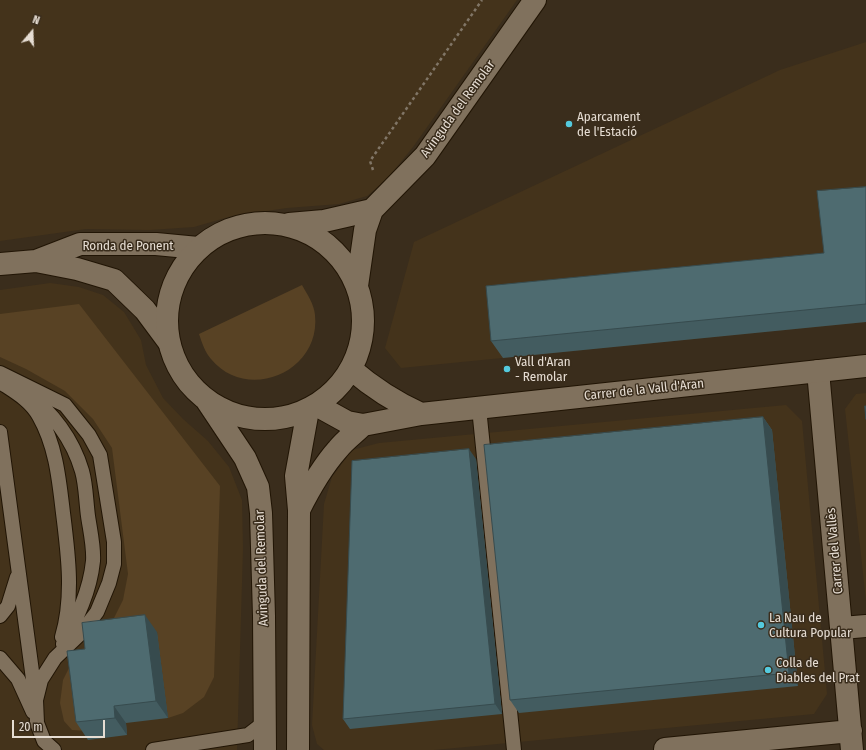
<!DOCTYPE html>
<meta charset="utf-8">
<style>
body{margin:0}
#map{position:relative;width:866px;height:750px;overflow:hidden;background:#3a2d1c;font-family:"Fira Sans Condensed",sans-serif}
canvas{display:block}
.north{position:absolute;left:12px;top:12px;width:40px;height:40px;-webkit-text-stroke:3px #3a2d1c;paint-order:stroke;rotate:19deg;font-size:11px;font-weight:700;line-height:16px;text-align:center;color:#e6ddd3}
.north::after{content:'';display:block;margin:auto;width:14px;height:18px;background:#e6ddd3;clip-path:polygon(50% 0,100% 100%,50% 72%,0 100%)}
.scale{position:absolute;left:12px;top:720px;width:93px;height:18px;box-sizing:border-box;border:2px solid #e6ddd3;border-top:0;padding-left:5px;font-size:12px;line-height:14px;white-space:nowrap;color:#e6ddd3;-webkit-text-stroke:3px #3a2d1c;paint-order:stroke}
</style>
<div id="map">
<canvas width="866" height="750"></canvas>
<div class="north">N</div>
<div class="scale">20 m</div>
</div>
<script>
const c = document.querySelector('canvas').getContext('2d');
c.lineJoin = 'round';
function paint(path, color) { c.fillStyle = color; c.fill(path, 'evenodd'); }
function strokePath(path, color, width, dash) { c.strokeStyle = color; c.lineWidth = width; c.lineCap = dash ? 'butt' : 'round'; c.setLineDash(dash || []); c.stroke(path); }
function write(font, color, halo, rows, align = 'center') {
  c.font = font + ' "Fira Sans Condensed",sans-serif'; c.lineWidth = 3; c.setLineDash([]); c.textBaseline = 'middle'; c.strokeStyle = halo; c.fillStyle = color; for (const [text, x, y, turn = 0] of rows) {
    c.save(); c.translate(x, y); c.rotate((+turn || 0) * Math.PI / 180); c.textAlign = isNaN(turn) ? turn : align; if (halo) c.strokeText(text, 0, 0); c.fillText(text, 0, 0); c.restore();
  }
}
paint(new Path2D(`
 M 0,0 L 517,0 L 413,147 L 386,180 L 367,196 L 339,204 L 287,208 L 232,216 L 194,227 L 150,230 L 86,229 L 0,241 Z
 M 866,42 L 866,322 L 401,368 L 385,348 L 414,242 L 780,70 Z
 M 50,283 L 79,287 L 103,295 L 124,312 L 141,340 L 146,365 L 163,398 L 183,419 L 208,441 L 229,467 L 242,500 L 243,549 L 237,750 L 0,750 L 0,290 Z
 M 866,393 L 866,601 L 845,409 L 856,394 Z
 M 786,405 L 802,421 L 827,694 L 814,714 L 434,750 L 324,750 L 317,744 L 312,725 L 324,504 L 332,477 L 352,450 L 379,443 Z`), '#44331b');
paint(new Path2D(`
 M 302,285 C 307,294 314,304 315,315 C 321,372 247,403 211,359 C 205,352 202,343 199,334 Z
 M 79,304 L 220,486 L 214,677 L 204,697 L 183,713 L 168,718 L 157,632 L 87,731 L 72,730 L 64,721 L 60,703 L 63,680 L 75,656 L 94,640 L 112,622 L 123,600 L 128,574 L 112,448 L 93,419 L 65,391 L 26,369 L 0,357 L 0,314 Z`), '#584224');
const lane = new Path2D(`
 M 0,373 L 65,405 L 89,435 L 100,455 L 114,542 L 114,564 L 109,583 L 97,612 L 81,633 L 55,658 L 41,680 L 36,700 L 37,723 L 44,741 L 54,750
 M 0,382 C 15,392 30,400 39,416 C 56,446 59,479 63,513 C 68,553 74,597 62,637
 M 26,393 C 52,411 73,440 82,471 C 86,485 86,501 88,516 C 90,530 94,547 93,561 C 90,591 77,618 63,644
 M 479,408 L 514,750
 M 0,432 L 35,694
 M 0,616 L 8,606 L 17,577
 M 0,658 L 18,679 L 33,712
 M 153,750 L 248,735 L 266,721`);
const street = new Path2D(`
 M 36,261 L 77,269 L 114,280 L 145,310 L 168,341
 M 0,264 L 36,261 L 80,244 L 156,244 L 198,248
 M 818,371 L 852,750
 M 842,628 L 866,626
 M 665,750 L 665,749 L 851,731`);
const secondary = new Path2D(`
 M167 321a98 98 0 1 1 196 0a98 98 0 1 1-196 0Z
 M 289,224 L 324,221 L 372,210
 M 357,286 L 365,230 L 372,210 L 425,156 L 535,0
 M 351,369 C 373,388 395,402 421,414
 M 207,401 L 245,458 L 258,487 L 261,513 L 264,616 L 265,750
 M 318,406 L 347,422 L 363,425 L 421,414 L 866,366
 M 299,510 C 310,488 322,467 338,449 C 345,440 355,433 363,425
 M 298,750 L 299,510 L 296,476 L 308,410`);
strokePath(lane, '#211505', 16);
strokePath(street, '#211505', 24);
strokePath(secondary, '#211505', 24);
strokePath(new Path2D(`
 M 373,170 L 370,161 L 482,0`), '#817667', 2.5, [3, 3]);
strokePath(lane, '#80715d', 14);
strokePath(street, '#80715d', 22);
strokePath(secondary, '#80715d', 22);
paint(new Path2D(`
 M 866,187 L 866,322 L 503,358 L 491,341 L 824,253 Z
 M 763,417 L 772,430 L 798,686 L 519,713 L 510,700 Z
 M 476,459 L 502,714 L 350,729 L 343,719 Z
 M 157,632 L 168,718 L 126,723 L 127,735 L 88,740 L 76,722 L 85,649 Z`), '#435c60');
paint(new Path2D(`
 M 763,417 L 772,430 L 798,686 L 789,673 Z
 M 469,449 L 476,459 L 502,714 L 495,704 Z
 M 145,615 L 157,632 L 168,718 L 156,701 Z
 M 114,706 L 126,723 L 127,735 L 115,718 Z`), '#374b4e');
const building = new Path2D(`
 M 866,187 L 866,304 L 491,341 L 486,286 L 824,253 L 817,191 Z
 M 865,406 L 866,406 L 866,419 Z
 M 763,417 L 789,673 L 510,700 L 484,445 Z
 M 469,449 L 495,704 L 343,719 L 352,461 Z
 M 145,615 L 156,701 L 114,706 L 115,718 L 76,722 L 67,651 L 85,649 L 82,623 Z`);
paint(building, '#4e6b70');
strokePath(building, '#374b4e', 1);
for (const [x, y, r, color] of [
 [569,124,4,"#54cade"],
 [507,369,4,"#54cade"],
 [761,625,4,"#54cade"],
 [768,670,4,"#54cade"]
]) { const dot = new Path2D(); dot.arc(x, y, r, 0, 2 * Math.PI); c.fillStyle = color; c.fill(dot); strokePath(dot, '#3a2d1c', 1.5); }
write('13px', '#e6ddd3', '#3a2d1c', [
 ["Avinguda del Remolar",458,109,-54],
 ["Ronda de Ponent",128,246],
 ["Carrer de la Vall d'Aran",644,390,-6],
 ["Carrer del Vallès",835,551,-95],
 ["Avinguda del Remolar",262,568,-92]
]);
write('13px', '#e6ddd3', '#3a2d1c', [
 ["Aparcament",577,117],
 ["de l'Estació",577,132],
 ["Vall d'Aran",515,362],
 ["- Remolar",515,377],
 ["La Nau de",769,618],
 ["Cultura Popular",769,633],
 ["Colla de",776,663],
 ["Diables del Prat",776,678]
], 'left');
</script>
